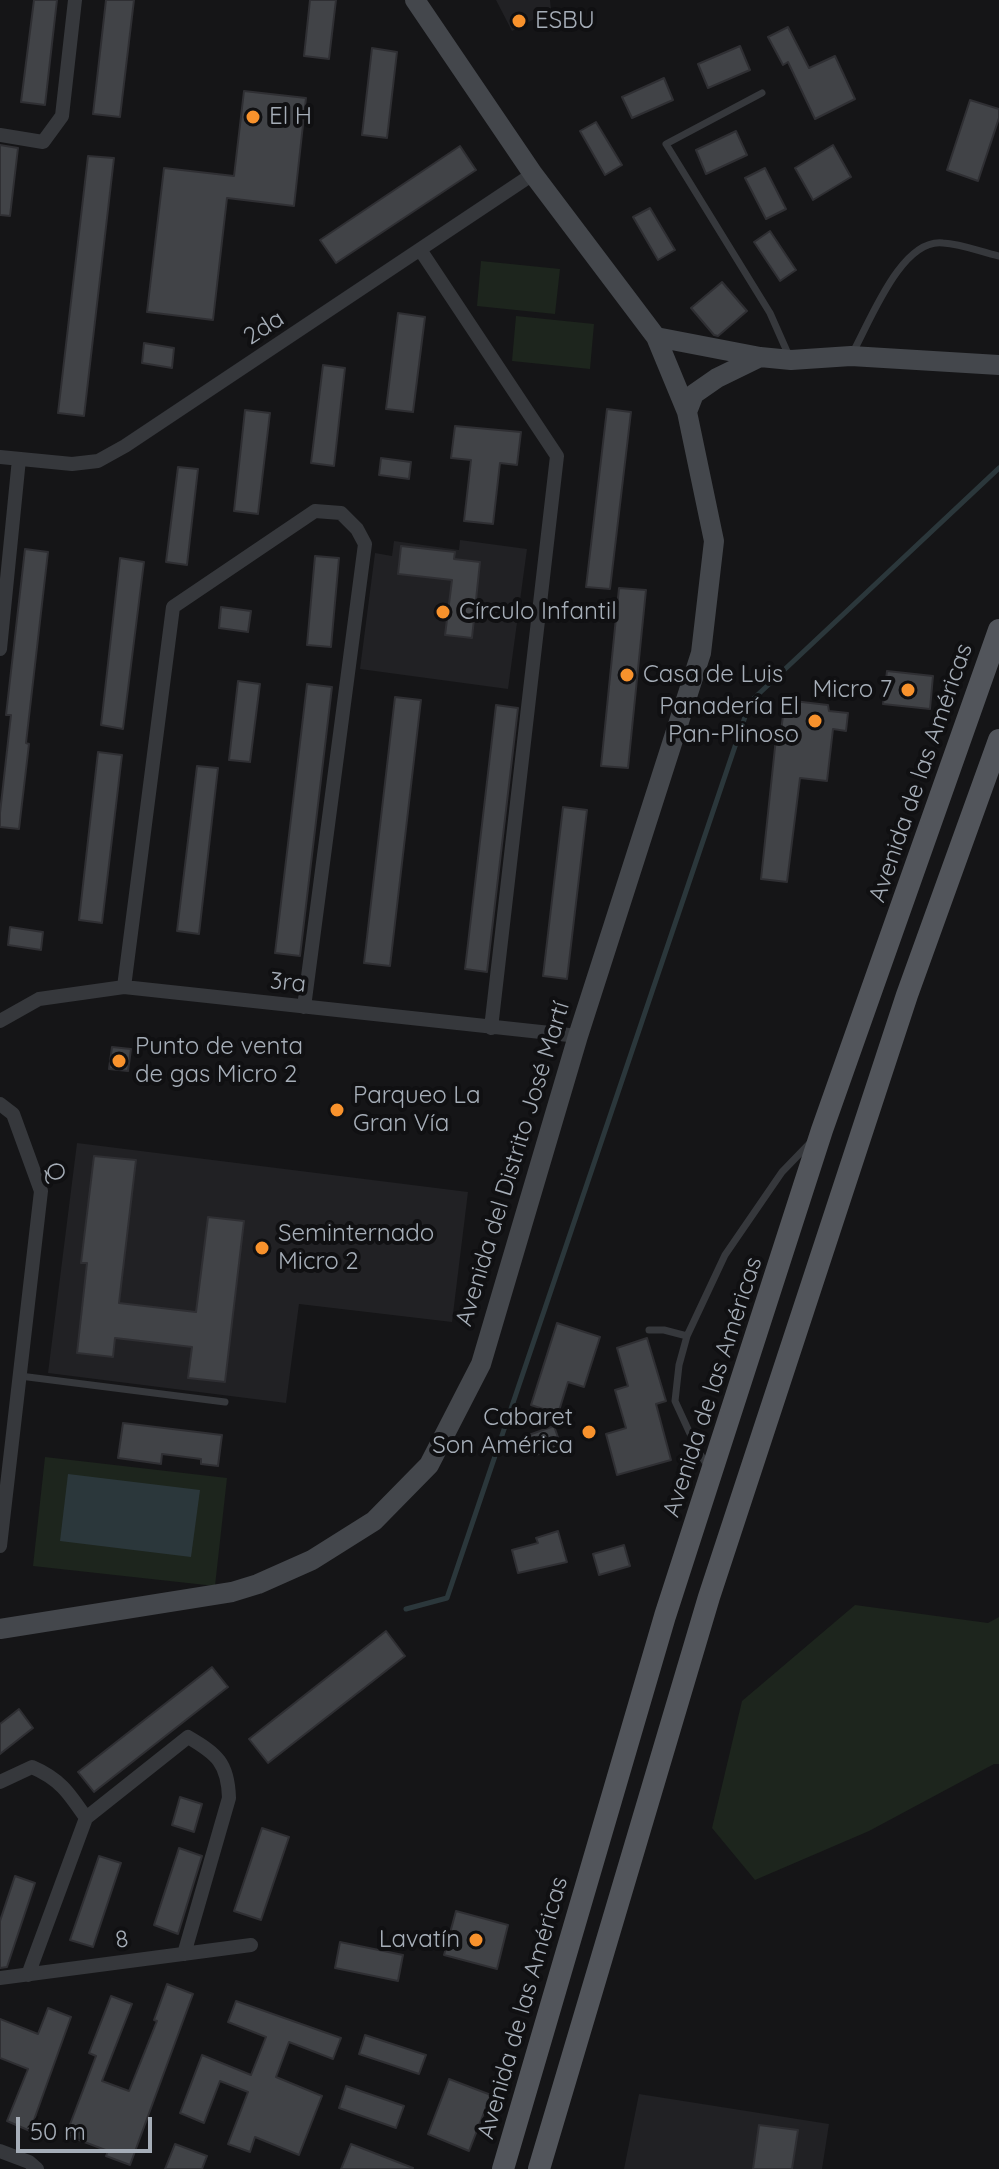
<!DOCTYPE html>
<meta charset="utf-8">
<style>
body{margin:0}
#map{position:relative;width:999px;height:2169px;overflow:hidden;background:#151517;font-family:Quicksand,sans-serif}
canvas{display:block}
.scale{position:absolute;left:16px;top:2117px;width:136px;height:36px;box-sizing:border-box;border:4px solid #a6aeb8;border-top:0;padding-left:10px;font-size:24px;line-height:28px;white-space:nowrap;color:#a6aeb8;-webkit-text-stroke:6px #101012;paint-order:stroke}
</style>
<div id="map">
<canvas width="999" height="2169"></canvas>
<div class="scale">50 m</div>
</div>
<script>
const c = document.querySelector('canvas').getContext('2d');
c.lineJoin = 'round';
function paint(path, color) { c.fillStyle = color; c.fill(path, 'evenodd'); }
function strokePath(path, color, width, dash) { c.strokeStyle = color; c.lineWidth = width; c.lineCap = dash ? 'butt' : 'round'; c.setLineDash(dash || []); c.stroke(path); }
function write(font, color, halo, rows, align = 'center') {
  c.font = font + ' Quicksand,sans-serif'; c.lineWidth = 8; c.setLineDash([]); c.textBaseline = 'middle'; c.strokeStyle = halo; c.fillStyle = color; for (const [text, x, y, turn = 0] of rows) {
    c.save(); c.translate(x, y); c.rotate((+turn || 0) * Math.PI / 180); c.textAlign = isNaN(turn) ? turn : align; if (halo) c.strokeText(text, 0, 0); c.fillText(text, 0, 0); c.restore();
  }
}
paint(new Path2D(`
 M 496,0 L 550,0 L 551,10 L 512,31 Z
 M 460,540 L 527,549 L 508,689 L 360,669 L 375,553 L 392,556 L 394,541 L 459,550 Z
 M 77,1143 L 468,1192 L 452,1322 L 299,1304 L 286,1403 L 48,1373 Z
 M 639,2094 L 829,2124 L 822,2169 L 624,2169 Z`), '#212124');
paint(new Path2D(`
 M 481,261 L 560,269 L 555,314 L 477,306 Z
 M 516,316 L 594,324 L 590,369 L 512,361 Z
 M 45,1457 L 227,1478 L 215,1586 L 33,1566 Z
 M 855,1605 L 988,1623 L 999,1617 L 999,1764 L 994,1764 L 869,1831 L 755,1880 L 712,1828 L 742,1701 Z`), '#1d251d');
paint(new Path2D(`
 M 68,1474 L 200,1490 L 191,1557 L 60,1541 Z`), '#2b373b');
strokePath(new Path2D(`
 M 406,1609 L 447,1598 L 750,702 L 999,468`), '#2b373b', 5);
const building = new Path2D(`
 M 34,0 L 57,0 L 45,105 L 21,102 Z
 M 106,0 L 134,0 L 120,117 L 93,114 Z
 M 310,0 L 336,0 L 329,59 L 304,56 Z
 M 788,27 L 809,68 L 835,56 L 855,99 L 815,119 L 788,62 L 783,65 L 768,37 Z
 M 740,46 L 750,70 L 708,88 L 698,64 Z
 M 372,48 L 397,52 L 387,138 L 362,135 Z
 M 664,78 L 673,100 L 632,118 L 622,97 Z
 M 244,91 L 306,98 L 294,206 L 227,198 L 213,320 L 147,312 L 164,168 L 234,176 Z
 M 970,100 L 999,109 L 999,118 L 978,181 L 947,170 Z
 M 596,122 L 622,165 L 605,175 L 580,131 Z
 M 736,131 L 747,155 L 706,174 L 696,150 Z
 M 0,145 L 18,148 L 10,216 L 0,215 Z
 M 833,145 L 851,177 L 813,200 L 795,168 Z
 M 460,146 L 476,170 L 336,263 L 320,240 Z
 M 88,156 L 114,158 L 84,416 L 58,413 Z
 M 765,168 L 786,209 L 766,219 L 745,178 Z
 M 650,208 L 675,250 L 658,260 L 633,217 Z
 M 770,231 L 796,270 L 780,281 L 754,242 Z
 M 722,282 L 747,311 L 718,336 L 714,335 L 691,308 Z
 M 398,313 L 425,317 L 413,412 L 386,409 Z
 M 144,343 L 174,348 L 172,368 L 142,363 Z
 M 323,365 L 345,368 L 334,466 L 311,463 Z
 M 607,409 L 631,412 L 610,589 L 586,587 Z
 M 245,410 L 270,413 L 258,514 L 234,511 Z
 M 455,426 L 521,432 L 517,465 L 500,463 L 493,524 L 464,521 L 471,460 L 451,458 Z
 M 381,458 L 411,462 L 409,479 L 379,475 Z
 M 178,467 L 198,469 L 187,565 L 166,562 Z
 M 401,546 L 455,552 L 454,559 L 480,562 L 472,638 L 445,635 L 452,580 L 398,574 Z
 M 25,549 L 48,552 L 26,743 L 29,744 L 19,829 L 0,827 L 0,813 L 11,715 L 6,715 Z
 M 315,556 L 339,558 L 331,647 L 307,645 Z
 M 120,558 L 144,562 L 123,729 L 101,725 Z
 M 619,588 L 646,590 L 628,768 L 601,766 Z
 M 221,607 L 251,611 L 248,632 L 219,628 Z
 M 887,671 L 933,676 L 930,709 L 883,704 Z
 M 238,681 L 260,684 L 250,762 L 229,760 Z
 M 307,684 L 332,687 L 300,956 L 275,953 Z
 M 395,697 L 421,700 L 390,966 L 364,963 Z
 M 785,700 L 828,705 L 829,711 L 848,713 L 846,731 L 833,729 L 827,781 L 800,778 L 787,882 L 761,879 L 776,738 L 780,739 Z
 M 496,705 L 518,708 L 487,972 L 465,969 Z
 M 98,752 L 122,755 L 102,923 L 79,920 Z
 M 197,766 L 218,768 L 199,934 L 177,931 Z
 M 563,807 L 587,810 L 567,979 L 543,976 Z
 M 10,927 L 43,932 L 41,950 L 8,945 Z
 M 112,1047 L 131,1049 L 128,1071 L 109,1069 Z
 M 94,1156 L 136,1160 L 119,1303 L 196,1312 L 208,1217 L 244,1221 L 225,1382 L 188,1378 L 192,1347 L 115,1338 L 113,1357 L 77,1353 L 87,1263 L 81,1263 Z
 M 557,1323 L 600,1337 L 584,1387 L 568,1382 L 558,1414 L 531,1405 Z
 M 647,1338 L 666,1401 L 656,1404 L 671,1460 L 617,1475 L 606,1434 L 626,1428 L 615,1390 L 628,1386 L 617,1348 Z
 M 123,1423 L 222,1435 L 218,1466 L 201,1464 L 201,1459 L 162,1454 L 161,1464 L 118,1458 Z
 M 554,1426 L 561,1446 L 533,1456 L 526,1436 Z
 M 558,1531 L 567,1562 L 518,1573 L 512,1550 L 538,1543 L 536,1538 Z
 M 624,1545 L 630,1566 L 599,1575 L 593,1554 Z
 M 386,1631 L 405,1656 L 268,1763 L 249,1739 Z
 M 212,1667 L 228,1687 L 94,1792 L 78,1772 Z
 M 19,1709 L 33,1728 L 0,1754 L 0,1724 Z
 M 180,1797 L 202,1804 L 194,1832 L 172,1825 Z
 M 262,1828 L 289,1837 L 261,1920 L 234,1911 Z
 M 179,1848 L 202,1856 L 178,1934 L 154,1925 Z
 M 99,1856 L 121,1863 L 93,1947 L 70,1940 Z
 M 15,1876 L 35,1883 L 7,1967 L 0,1968 L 0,1921 Z
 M 456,1911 L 508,1925 L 497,1969 L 444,1955 Z
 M 340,1942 L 403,1955 L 398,1981 L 335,1968 Z
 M 167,1984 L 193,1994 L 130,2165 L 106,2156 L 108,2151 L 66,2135 L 96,2056 L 89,2053 L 111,1996 L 132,2004 L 102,2081 L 129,2091 L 157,2021 L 154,2020 Z
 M 236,2001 L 341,2038 L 333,2059 L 289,2042 L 276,2077 L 322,2096 L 299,2155 L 255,2137 L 250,2152 L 228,2144 L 248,2092 L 220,2081 L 204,2123 L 180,2113 L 202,2055 L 251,2075 L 266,2037 L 228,2022 Z
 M 48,2008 L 71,2017 L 30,2131 L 7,2121 L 28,2069 L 0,2058 L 0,2019 L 38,2034 Z
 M 365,2035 L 426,2055 L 419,2074 L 359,2054 Z
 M 449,2079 L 491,2095 L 469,2151 L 428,2134 Z
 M 346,2086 L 404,2106 L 396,2128 L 339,2108 Z
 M 759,2125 L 798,2130 L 792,2169 L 753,2169 Z
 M 175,2144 L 207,2156 L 202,2169 L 165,2169 Z
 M 351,2144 L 413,2168 L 412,2169 L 341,2169 Z`);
paint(building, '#414347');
strokePath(building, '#2f2f33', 2);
strokePath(new Path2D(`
 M 762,93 L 666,144 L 770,313 L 789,356
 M 852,354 C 870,322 901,238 943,243 C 962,244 981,252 999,256
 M 649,1330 L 664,1330 L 687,1336
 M 20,1376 L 225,1402
 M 709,1468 L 698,1451 L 675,1401 L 679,1365 L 687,1336 L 725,1255 L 782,1172 L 810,1143`), '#36383c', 7);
strokePath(new Path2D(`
 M 0,135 L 43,142 L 62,116 L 75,0
 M 421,251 L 557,456 L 491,1028
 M 0,457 L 72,464 L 98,461 L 125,446 L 533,174
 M 0,649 L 19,459
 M 124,987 L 173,607 L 315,511 L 341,513 L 357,529 L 365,544 L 304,1007
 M 0,1021 L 39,999 L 124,987 L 578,1036
 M 0,1104 L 13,1114 L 41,1191 L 0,1546
 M 0,1782 L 32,1767 C 60,1779 69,1793 86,1818
 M 28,1975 L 86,1818 L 188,1737 C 217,1754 228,1763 229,1798 L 184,1954
 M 0,1978 L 251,1945
 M 0,2151 L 29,2162 L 37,2169`), '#36383c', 14);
strokePath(new Path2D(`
 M 656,337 L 760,357 L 791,360 L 851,356 L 999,365
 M 687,412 L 694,394 L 717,378 L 760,357
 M 0,1629 L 232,1592 L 258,1584 L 312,1560 L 374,1521 L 429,1465 L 481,1364 L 578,1036 L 701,653 L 714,541 L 687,412 L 656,337 L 533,174 L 415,0`), '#44474c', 20);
strokePath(new Path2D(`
 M 503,2169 L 665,1616 L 822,1130 L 999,630
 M 539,2169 L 709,1597 L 907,995 L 999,740`), '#52555b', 22);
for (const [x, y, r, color] of [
 [519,21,8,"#f8922c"],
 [253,117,8,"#f8922c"],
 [443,612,8,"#f8922c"],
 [627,675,8,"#f8922c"],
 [908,690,8,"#f8922c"],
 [815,721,8,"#f8922c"],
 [119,1061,8,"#f8922c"],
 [337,1110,8,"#f8922c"],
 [262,1248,8,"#f8922c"],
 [589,1432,8,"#f8922c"],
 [476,1940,8,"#f8922c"]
]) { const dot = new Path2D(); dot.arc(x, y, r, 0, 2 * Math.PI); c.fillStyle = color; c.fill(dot); strokePath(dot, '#101012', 3); }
write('24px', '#a6aeb8', '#101012', [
 ["ESBU",535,21],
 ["El H",269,117],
 ["Círculo Infantil",459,612],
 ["Casa de Luis",643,675],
 ["Micro 7",892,690,"right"],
 ["Panadería El",799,707,"right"],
 ["Pan-Plinoso",799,735,"right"],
 ["Punto de venta",135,1047],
 ["de gas Micro 2",135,1075],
 ["Parqueo La",353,1096],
 ["Gran Vía",353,1124],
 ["Seminternado",278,1234],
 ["Micro 2",278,1262],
 ["Cabaret",573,1418,"right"],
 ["Son América",573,1446,"right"],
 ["Lavatín",460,1940,"right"]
], 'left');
write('24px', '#a6aeb8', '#101012', [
 ["2da",264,328,-33],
 ["Avenida de las Américas",921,773,-71],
 ["3ra",288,983,6],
 ["Avenida del Distrito José Martí",513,1164,-73],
 ["Q",55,1172,74],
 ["Avenida de las Américas",713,1387,-72],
 ["8",122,1940,-8],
 ["Avenida de las Américas",523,2008,-74]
]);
</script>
